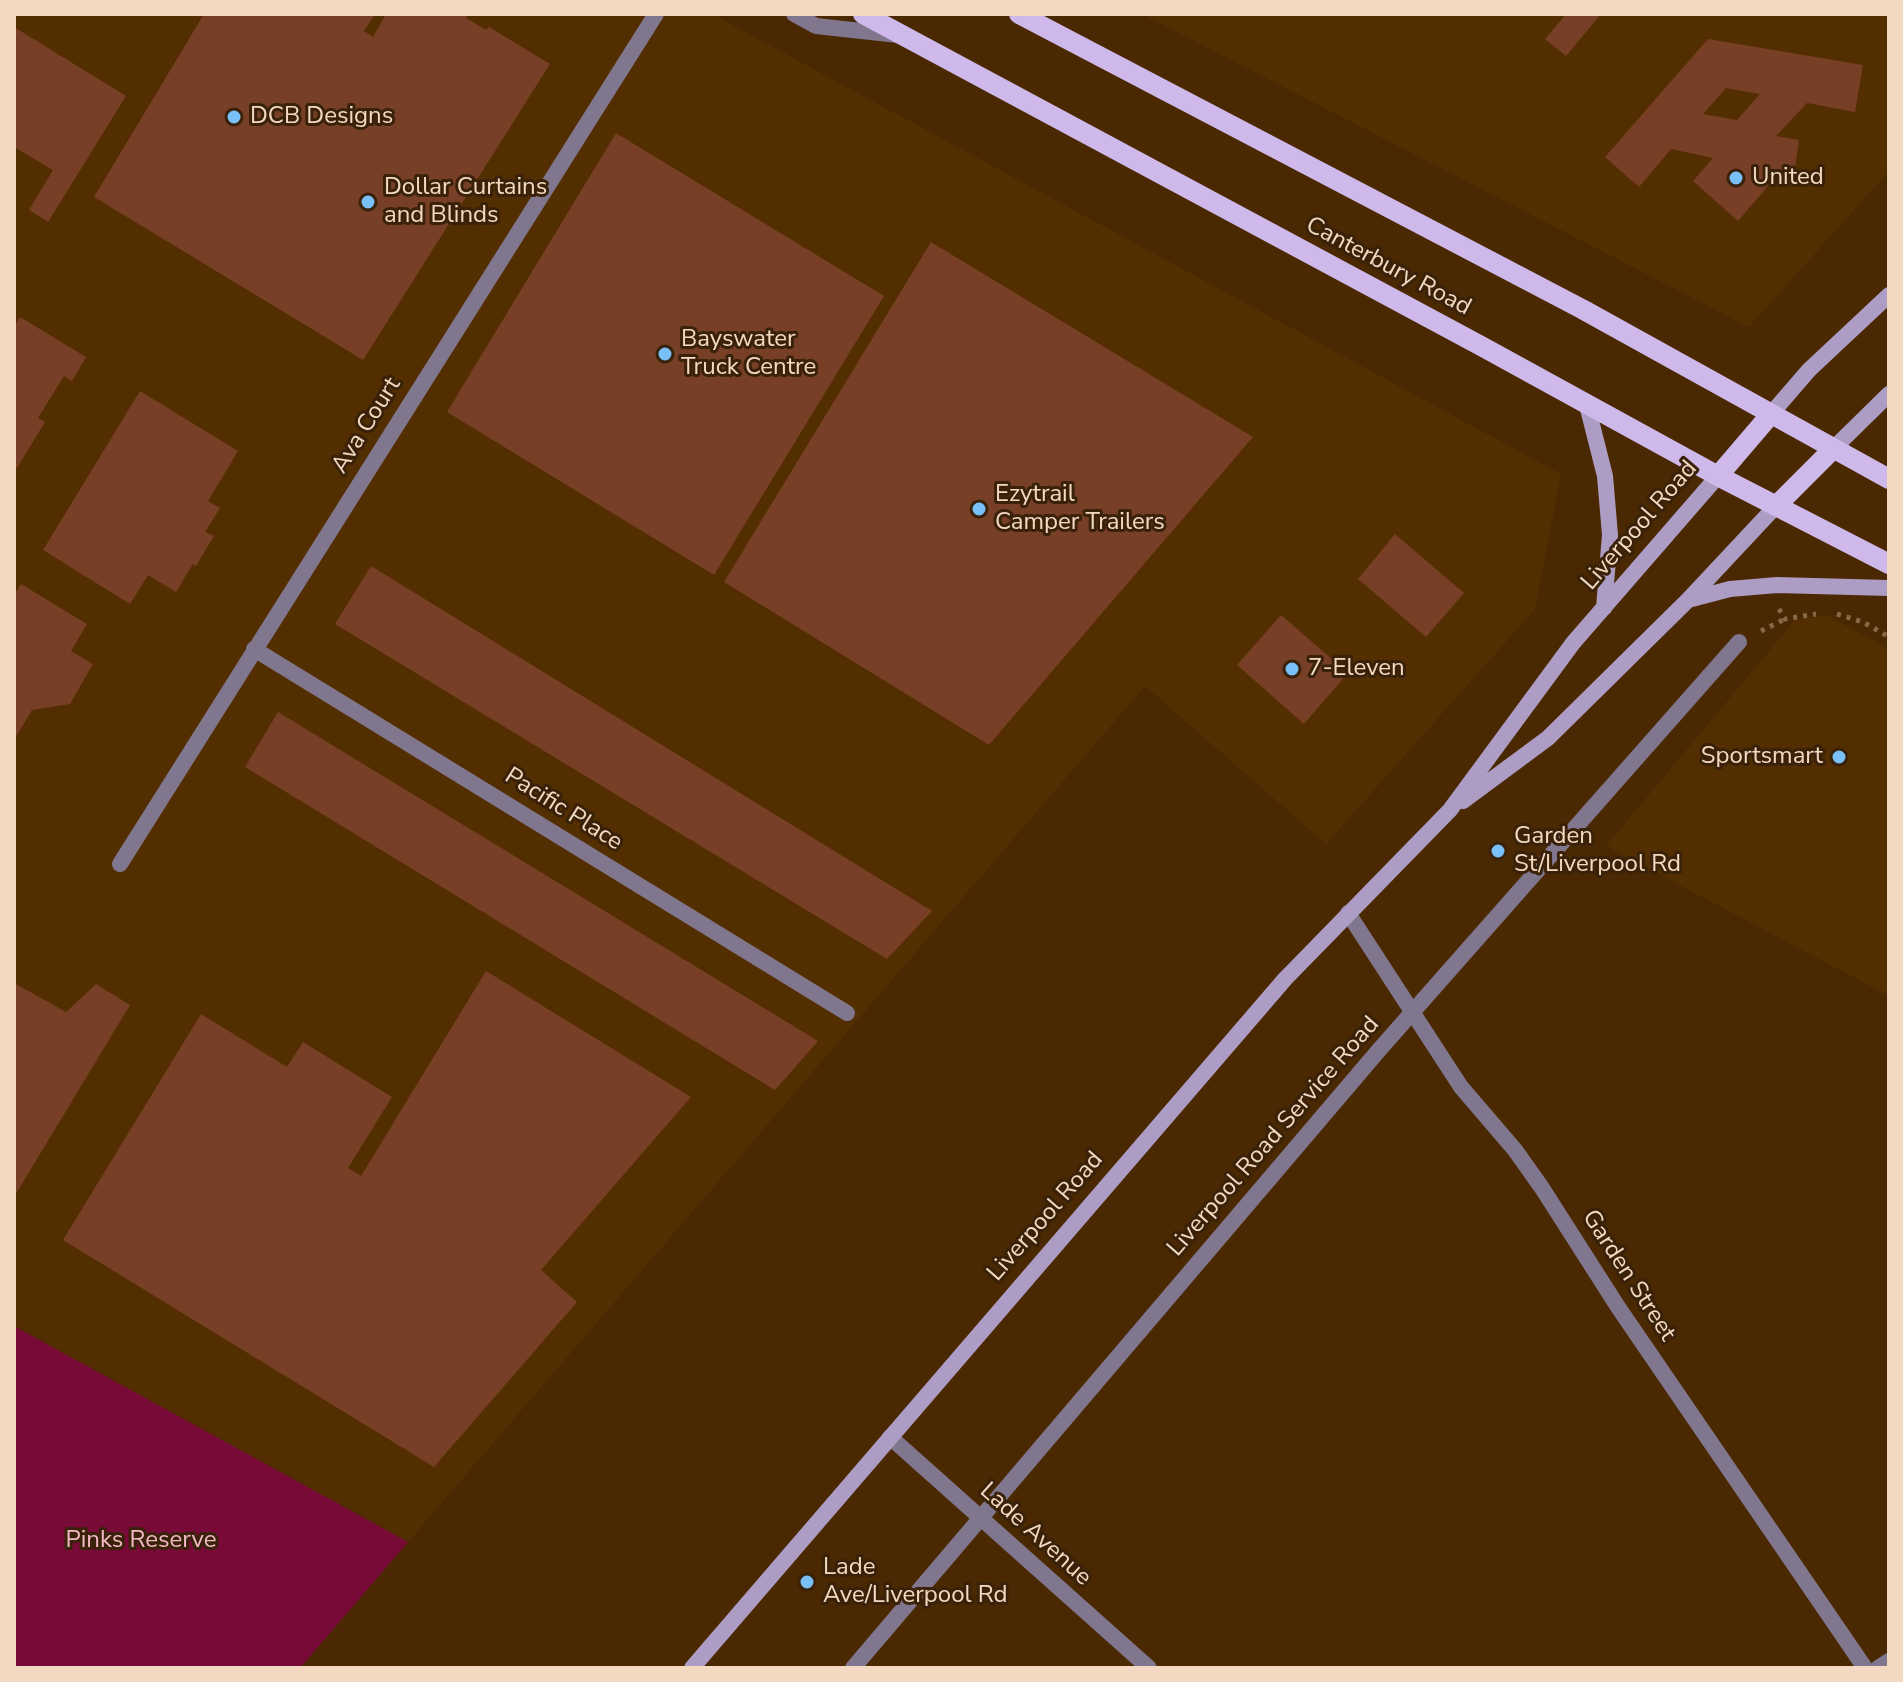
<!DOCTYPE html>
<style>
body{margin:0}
#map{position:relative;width:1903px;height:1682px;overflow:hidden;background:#4a2902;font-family:"Nunito Sans",sans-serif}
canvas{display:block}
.frame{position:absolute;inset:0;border:16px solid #f3d9c1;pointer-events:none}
</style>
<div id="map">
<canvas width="1903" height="1682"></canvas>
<div class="frame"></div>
</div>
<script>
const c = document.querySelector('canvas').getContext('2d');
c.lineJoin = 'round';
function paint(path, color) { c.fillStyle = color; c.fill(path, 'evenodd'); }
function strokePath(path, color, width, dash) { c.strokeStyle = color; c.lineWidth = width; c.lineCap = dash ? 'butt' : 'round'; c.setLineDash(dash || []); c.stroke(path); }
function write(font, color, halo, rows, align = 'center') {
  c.font = font + ' "Nunito Sans",sans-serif'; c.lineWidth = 6; c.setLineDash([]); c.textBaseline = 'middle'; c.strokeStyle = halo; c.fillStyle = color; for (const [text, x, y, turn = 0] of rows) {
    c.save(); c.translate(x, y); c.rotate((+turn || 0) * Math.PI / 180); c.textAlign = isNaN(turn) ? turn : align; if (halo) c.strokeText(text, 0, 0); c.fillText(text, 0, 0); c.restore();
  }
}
paint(new Path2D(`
 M 14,14 L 712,14 L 1561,474 L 1535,609 L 1326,844 L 1145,686 L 408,1542 L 14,1326 Z
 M 1142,14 L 1889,14 L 1889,171 L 1749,327 Z
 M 1827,615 L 1889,649 L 1889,996 L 1606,846 L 1795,620 Z`), '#532e00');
paint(new Path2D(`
 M 14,1326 L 408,1542 L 300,1668 L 14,1668 Z`), '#770a37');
paint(new Path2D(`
 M 204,14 L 375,14 L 364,31 L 373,37 L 386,14 L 469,14 L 466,18 L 486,30 L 489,27 L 550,64 L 363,360 L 94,197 Z
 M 1566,14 L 1601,14 L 1566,56 L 1545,39 Z
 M 14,27 L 126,96 L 48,222 L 29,210 L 53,170 L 14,147 Z
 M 1708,39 L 1863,65 L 1855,112 L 1807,103 L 1776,136 L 1799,140 L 1794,174 L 1781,171 L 1738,221 L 1693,181 L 1713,158 L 1671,149 L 1639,187 L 1605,157 ZM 1726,88 L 1760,94 L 1737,120 L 1703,114 Z
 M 616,133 L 884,296 L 714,575 L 447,412 Z
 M 931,242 L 1253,437 L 989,745 L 724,582 Z
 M 20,317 L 86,357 L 72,381 L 64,376 L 38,418 L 45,422 L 17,468 L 14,466 L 14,327 Z
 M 140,391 L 238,451 L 208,501 L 220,508 L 205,532 L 214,536 L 196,566 L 193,564 L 176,592 L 148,575 L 130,604 L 43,550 Z
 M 1395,534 L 1464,593 L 1426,637 L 1358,579 Z
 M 371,566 L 932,911 L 887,959 L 335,624 Z
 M 21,584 L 87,624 L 71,651 L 93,664 L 70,704 L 32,710 L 14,740 L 14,595 Z
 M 1281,615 L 1348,673 L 1304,724 L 1237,665 Z
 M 278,712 L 818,1041 L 775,1090 L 245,767 Z
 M 486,971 L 691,1097 L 541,1270 L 577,1302 L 434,1467 L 63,1240 L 201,1014 L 287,1067 L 303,1042 L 392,1097 L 348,1168 L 361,1176 Z
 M 14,983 L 66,1012 L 96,984 L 130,1005 L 14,1197 Z`), '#773f26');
strokePath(new Path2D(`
 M 1779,609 L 1785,619 L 1816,614
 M 1837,614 L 1863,622 L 1889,637
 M 1761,631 L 1785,619`), '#876947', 5, [4, 6]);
strokePath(new Path2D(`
 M 254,649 L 847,1013
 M 853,1668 L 1379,1050 L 1739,642`), '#80768e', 16);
strokePath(new Path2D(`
 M 794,14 L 816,26 L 898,35
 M 120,864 L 656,14
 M 1348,913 L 1461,1087 L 1515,1150 L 1542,1188 L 1618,1307 L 1865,1668
 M 890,1437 L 1149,1668
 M 1878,1668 L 1889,1661`), '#80768e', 16);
strokePath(new Path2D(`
 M 1587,405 L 1605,476 L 1610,535 L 1604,608
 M 1771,414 L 1809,370 L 1889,295
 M 1833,449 L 1889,394
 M 1688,600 L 1730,589 L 1777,585 L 1889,588
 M 1463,801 L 1548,738 L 1688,600 L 1776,506
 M 692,1668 L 1285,979 L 1450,810 L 1573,643 L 1718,476`), '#ad9cc3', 16);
strokePath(new Path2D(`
 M 863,14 L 1483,347 L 1718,476 L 1889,564
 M 1019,14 L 1582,309 L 1889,479
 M 1718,476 L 1771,414
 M 1776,506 L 1833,449`), '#cfb9eb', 20);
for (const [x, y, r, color] of [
 [234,117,8,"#79bff8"],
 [1736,178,8,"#79bff8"],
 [368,202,8,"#79bff8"],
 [665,354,8,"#79bff8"],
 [979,509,8,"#79bff8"],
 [1292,669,8,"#79bff8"],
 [1839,757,8,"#79bff8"],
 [1498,851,8,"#79bff8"],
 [807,1582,8,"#79bff8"]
]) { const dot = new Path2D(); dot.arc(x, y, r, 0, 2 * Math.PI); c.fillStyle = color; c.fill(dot); strokePath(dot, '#392209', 3); }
write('24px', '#f3d9c1', '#392209', [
 ["DCB Designs",250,117],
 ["United",1752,178],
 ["Dollar Curtains",384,188],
 ["and Blinds",384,216],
 ["Bayswater",681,340],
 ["Truck Centre",681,368],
 ["Ezytrail",995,495],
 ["Camper Trailers",995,523],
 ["7-Eleven",1308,669],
 ["Sportsmart",1823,757,"right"],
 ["Garden",1514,837],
 ["St/Liverpool Rd",1514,865],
 ["Lade",823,1568],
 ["Ave/Liverpool Rd",823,1596]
], 'left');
write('24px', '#f3d9c1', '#392209', [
 ["Canterbury Road",1388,267,28],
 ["Ava Court",367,426,-58],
 ["Liverpool Road",1640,526,-49],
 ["Pacific Place",563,810,32],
 ["Liverpool Road Service Road",1274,1137,-49],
 ["Liverpool Road",1046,1217,-49],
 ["Garden Street",1628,1276,57],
 ["Lade Avenue",1035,1535,42]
]);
write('24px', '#f3b8c5', '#392209', [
 ["Pinks Reserve",141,1541]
]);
</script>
